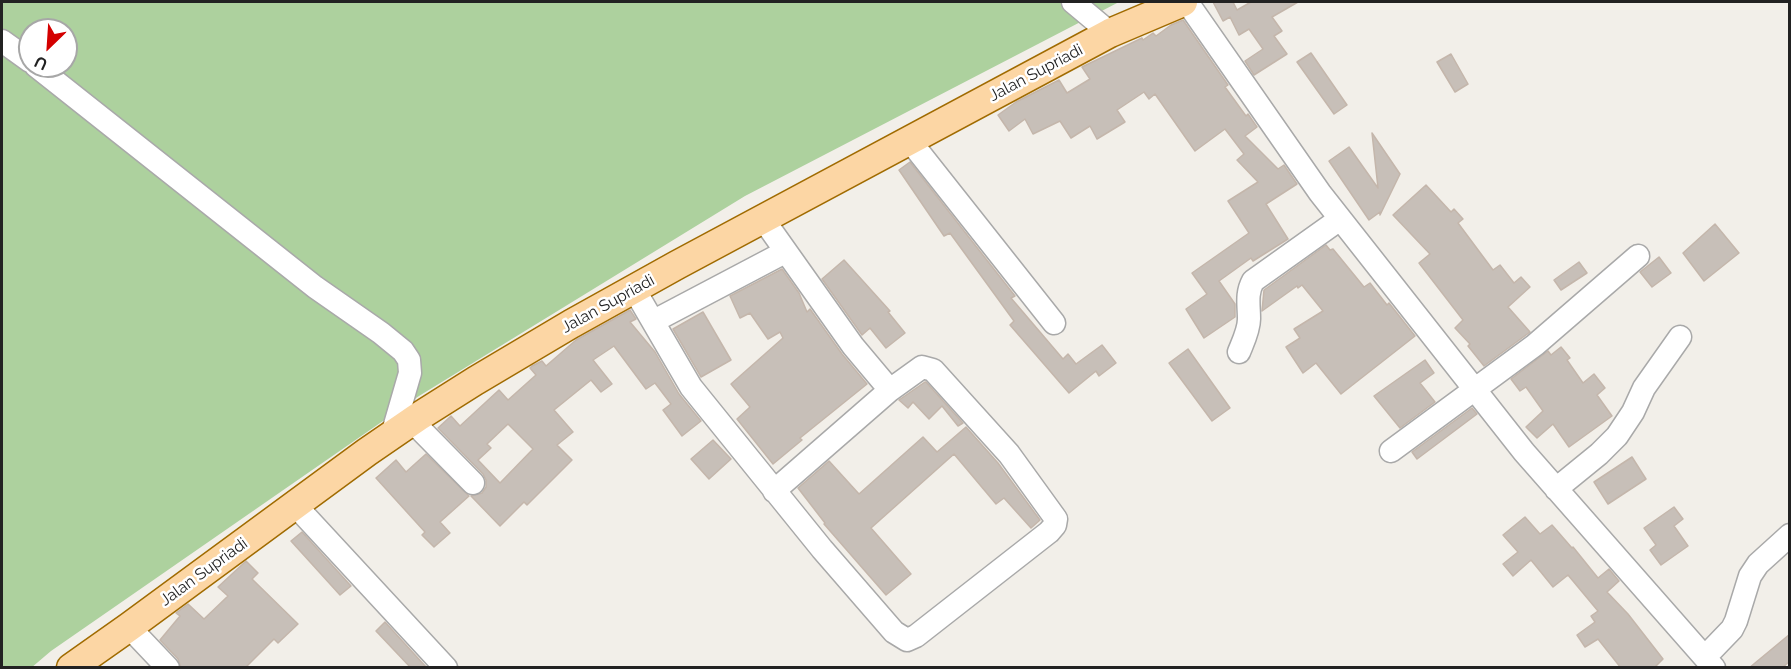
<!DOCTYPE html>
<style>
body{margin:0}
#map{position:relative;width:1791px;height:669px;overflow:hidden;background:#f2efe9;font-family:Raleway,sans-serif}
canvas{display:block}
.frame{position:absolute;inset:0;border:3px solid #222;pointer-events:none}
.north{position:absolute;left:18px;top:18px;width:60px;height:60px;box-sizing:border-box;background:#fff;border:2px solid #a7a7a7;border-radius:50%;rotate:205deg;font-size:16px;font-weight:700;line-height:24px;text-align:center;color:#222}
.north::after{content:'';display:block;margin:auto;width:21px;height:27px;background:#d40000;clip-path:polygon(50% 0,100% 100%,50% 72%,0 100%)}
</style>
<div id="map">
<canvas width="1791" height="669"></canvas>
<div class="frame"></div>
<div class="north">U</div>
</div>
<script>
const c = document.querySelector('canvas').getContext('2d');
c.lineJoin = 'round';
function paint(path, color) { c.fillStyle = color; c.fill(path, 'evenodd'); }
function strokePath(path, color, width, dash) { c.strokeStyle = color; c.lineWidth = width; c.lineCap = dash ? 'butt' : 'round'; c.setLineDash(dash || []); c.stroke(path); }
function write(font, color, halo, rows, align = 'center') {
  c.font = font + ' Raleway,sans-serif'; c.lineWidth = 5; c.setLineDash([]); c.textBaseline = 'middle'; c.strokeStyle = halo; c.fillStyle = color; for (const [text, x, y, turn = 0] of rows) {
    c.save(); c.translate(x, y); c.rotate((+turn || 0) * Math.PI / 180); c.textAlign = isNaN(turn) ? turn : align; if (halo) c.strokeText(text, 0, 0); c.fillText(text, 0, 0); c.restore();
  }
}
paint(new Path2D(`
 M 2,2 L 1119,2 L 745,196 L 419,396 L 51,651 L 31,668 L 2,667 ZM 30,30 L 66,30 L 66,66 L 30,66 Z`), '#add19e');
const building = new Path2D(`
 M 1213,2 L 1233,2 L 1237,10 L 1251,2 L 1298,2 L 1272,17 L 1282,31 L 1274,36 L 1287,54 L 1254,75 L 1245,61 L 1263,49 L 1249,29 L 1239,35 L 1230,17 L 1223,21 Z
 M 1183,20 L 1228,85 L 1225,87 L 1246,116 L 1248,114 L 1257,127 L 1245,136 L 1278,169 L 1284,165 L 1297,184 L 1266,204 L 1288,239 L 1253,261 L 1251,258 L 1219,281 L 1235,304 L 1235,317 L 1204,338 L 1186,309 L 1207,294 L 1192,273 L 1249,233 L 1228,201 L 1258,182 L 1237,160 L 1244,154 L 1225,129 L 1195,151 L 1155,94 L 1149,99 L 1144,92 L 1117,110 L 1125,122 L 1097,139 L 1090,126 L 1071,138 L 1060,121 L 1033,134 L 1025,119 L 1009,131 L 998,115 L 1016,102 L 1059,80 L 1067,93 L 1090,79 L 1082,67 L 1142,38 L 1143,40 L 1153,33 L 1156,36 L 1171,25 Z
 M 1311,53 L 1347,105 L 1334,114 L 1297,62 Z
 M 1451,54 L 1468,84 L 1455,92 L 1437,62 Z
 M 1372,133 L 1400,174 L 1380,215 L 1380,212 L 1369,220 L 1329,161 L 1349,147 L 1378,188 Z
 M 910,162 L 1015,296 L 1011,298 L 1063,359 L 1068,354 L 1076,364 L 1102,345 L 1116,363 L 1099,376 L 1096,371 L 1069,393 L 1010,325 L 1014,321 L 950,233 L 944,236 L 899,170 Z
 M 1426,185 L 1451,212 L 1454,209 L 1463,219 L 1458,223 L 1493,270 L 1500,265 L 1514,283 L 1521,277 L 1530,287 L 1508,307 L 1530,332 L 1484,366 L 1468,346 L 1470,344 L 1455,328 L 1463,320 L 1419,263 L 1430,254 L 1393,215 Z
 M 1715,224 L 1739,253 L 1704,281 L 1683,253 Z
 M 1326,245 L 1330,250 L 1333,249 L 1364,287 L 1370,283 L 1387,305 L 1389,303 L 1415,336 L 1341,394 L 1316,363 L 1303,373 L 1286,347 L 1300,338 L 1294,329 L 1323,311 L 1302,285 L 1298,288 L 1297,286 L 1262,311 L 1264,290 Z
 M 1659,257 L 1671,273 L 1652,287 L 1640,272 Z
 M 844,260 L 890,311 L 888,312 L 905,333 L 886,348 L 870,328 L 862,335 L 822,279 Z
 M 1579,262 L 1587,273 L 1561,290 L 1554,280 Z
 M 782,269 L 799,293 L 807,312 L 810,309 L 842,354 L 867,384 L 800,438 L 802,440 L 773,464 L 737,419 L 750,407 L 731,384 L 783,338 L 780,332 L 768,339 L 750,313 L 740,318 L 730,296 Z
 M 630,310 L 636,319 L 630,322 L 655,352 L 679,394 L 701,421 L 682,436 L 663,410 L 671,404 L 655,383 L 646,389 L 614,346 L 593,360 L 612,384 L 601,392 L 591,380 L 554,410 L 573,432 L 557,445 L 572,460 L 527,505 L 524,502 L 500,526 L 471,496 L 482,493 L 486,487 L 486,480 L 483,474 L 438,428 L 451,416 L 460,426 L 499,390 L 508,400 L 536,375 L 530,368 L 532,366 L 542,361 L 546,366 L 576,340 ZM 508,424 L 533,449 L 500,483 L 478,460 L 491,448 L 487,444 Z
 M 703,312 L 731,360 L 701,377 L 673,329 Z
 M 1561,347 L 1570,358 L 1567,360 L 1583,383 L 1594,374 L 1605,388 L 1597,395 L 1612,416 L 1569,447 L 1553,424 L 1537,438 L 1526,427 L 1543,411 L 1526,387 L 1520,391 L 1511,379 L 1548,351 L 1551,355 Z
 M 1188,349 L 1230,408 L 1212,421 L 1169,363 Z
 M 1425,360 L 1434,373 L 1420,383 L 1435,402 L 1400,428 L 1374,396 Z
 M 925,382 L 926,382 L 963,423 L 958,426 L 942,406 L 929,419 L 913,402 L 908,408 L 899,400 Z
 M 1472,408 L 1477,414 L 1417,459 L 1412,452 Z
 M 966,427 L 998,463 L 1040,520 L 1031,528 L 1004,498 L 996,504 L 954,454 L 871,528 L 911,574 L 886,595 L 824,524 L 825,523 L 798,488 L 829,461 L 859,494 L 923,437 L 937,452 Z
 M 713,440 L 731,459 L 709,479 L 691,459 Z
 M 426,454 L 469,496 L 440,522 L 450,533 L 434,547 L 422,535 L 425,532 L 376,478 L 396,460 L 406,472 Z
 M 1632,457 L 1646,479 L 1608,504 L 1594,482 Z
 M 1674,507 L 1683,519 L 1674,526 L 1688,546 L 1661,565 L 1650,550 L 1656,545 L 1644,528 Z
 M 1525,517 L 1540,534 L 1552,525 L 1572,548 L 1573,547 L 1598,578 L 1609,569 L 1619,581 L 1607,592 L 1628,614 L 1663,659 L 1654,668 L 1621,668 L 1598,639 L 1585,647 L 1577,635 L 1595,622 L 1591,616 L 1598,611 L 1568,575 L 1553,587 L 1531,560 L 1513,576 L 1503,564 L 1518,552 L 1503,535 Z
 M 302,532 L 351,586 L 340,595 L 291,541 Z
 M 246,561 L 258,573 L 252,579 L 298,624 L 278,643 L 274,639 L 245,668 L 181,668 L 178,659 L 160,640 L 180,616 L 176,613 L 188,604 L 204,619 L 228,596 L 218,587 Z
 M 385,622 L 427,668 L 411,668 L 376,631 Z
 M 1790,634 L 1790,661 L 1782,668 L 1749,668 Z`);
paint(building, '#c7bfb8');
strokePath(building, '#c4b6ab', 1.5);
const minor = new Path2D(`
 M 1073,2 L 1110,33
 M 1187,2 L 1320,193 L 1524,452 L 1714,668
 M 2,41 L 30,61
 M 36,66 L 315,287 L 381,333 L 403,351 L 409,360 L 410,373 L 392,435
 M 910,141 L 1054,323
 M 763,219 L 853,346 L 890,390 L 774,491
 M 634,289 L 691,387 L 822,549 L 894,632 L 907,640 L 916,636 L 1049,532 L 1055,525 L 1056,519 L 1009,454 L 933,370 L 922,367 L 890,390
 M 654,321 L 785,252
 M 1239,352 C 1243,342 1249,330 1249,319 C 1249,305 1246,294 1253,281 L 1340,219
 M 412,421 L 473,483
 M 1391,451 L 1535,345 L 1638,256
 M 1556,489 L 1599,454 L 1617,436 L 1633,412 L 1644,388 L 1680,337
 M 295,505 L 446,668
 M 129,627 L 168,668
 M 1705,657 L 1732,629 L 1736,621 L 1750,576 L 1758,564 L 1790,535`);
const major = new Path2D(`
 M 71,668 L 129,627 L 367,452 L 418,417 L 475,381 L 571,324 L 677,265 L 1110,33 L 1183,2`);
strokePath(minor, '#a9a9a9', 25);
strokePath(major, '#a06b00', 31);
strokePath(minor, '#fff', 22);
strokePath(major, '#fcd6a4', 28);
write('16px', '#222', '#fff', [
 ["Jalan Supriadi",1036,73,-28],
 ["Jalan Supriadi",608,304,-29],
 ["Jalan Supriadi",204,572,-36]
]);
</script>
